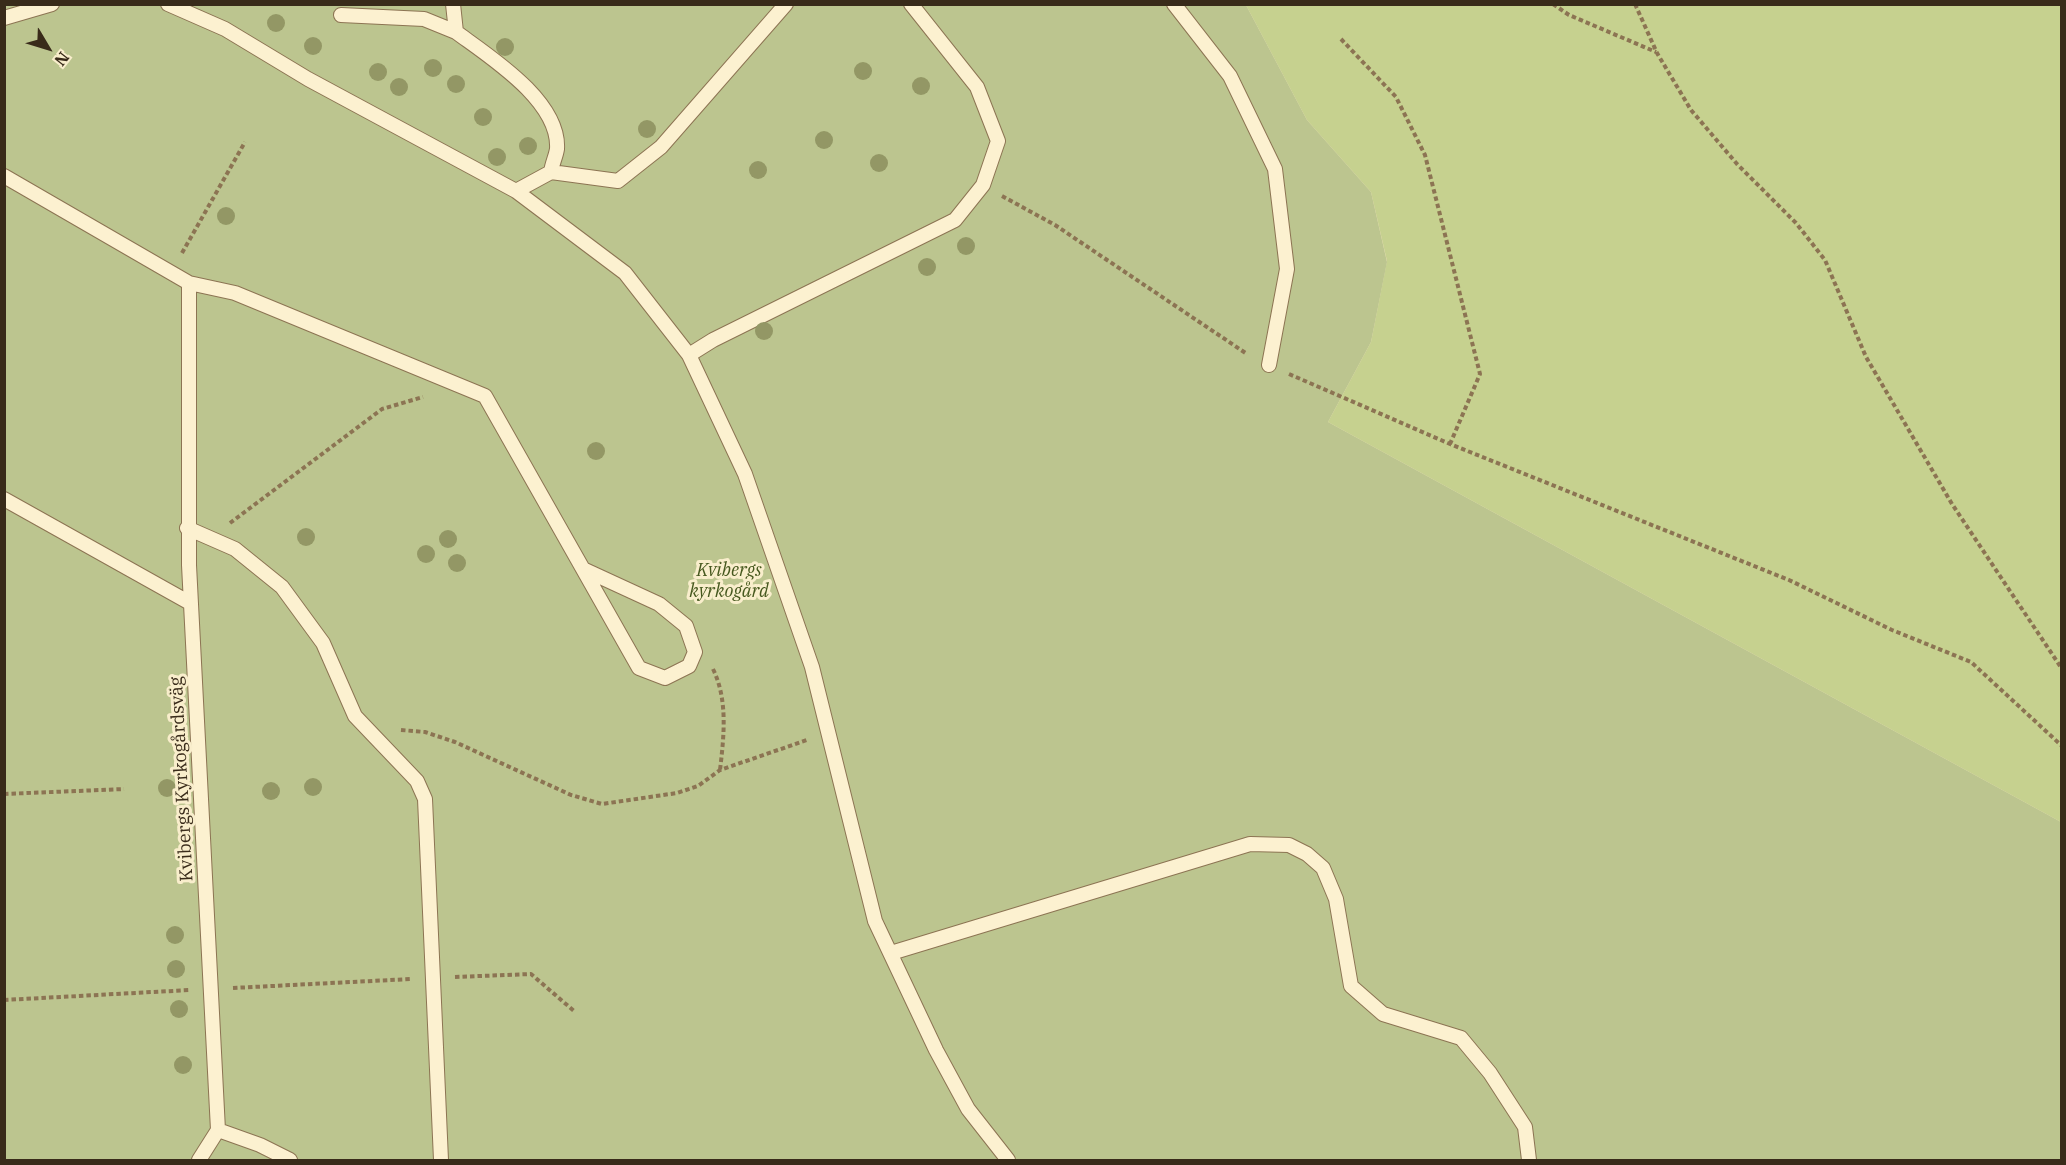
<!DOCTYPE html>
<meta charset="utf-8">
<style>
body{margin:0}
#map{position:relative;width:2066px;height:1165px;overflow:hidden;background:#f2e5bc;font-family:"IBM Plex Serif",serif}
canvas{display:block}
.frame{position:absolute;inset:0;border:6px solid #392b1a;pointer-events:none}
.north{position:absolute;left:18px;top:18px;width:60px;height:60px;-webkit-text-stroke:4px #f9eecc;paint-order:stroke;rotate:128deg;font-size:16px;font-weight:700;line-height:24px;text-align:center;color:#392b1a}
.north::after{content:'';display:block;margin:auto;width:21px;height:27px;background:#392b1a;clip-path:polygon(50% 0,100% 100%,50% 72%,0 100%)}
</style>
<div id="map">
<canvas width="2066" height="1165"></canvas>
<div class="frame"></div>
<div class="north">N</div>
</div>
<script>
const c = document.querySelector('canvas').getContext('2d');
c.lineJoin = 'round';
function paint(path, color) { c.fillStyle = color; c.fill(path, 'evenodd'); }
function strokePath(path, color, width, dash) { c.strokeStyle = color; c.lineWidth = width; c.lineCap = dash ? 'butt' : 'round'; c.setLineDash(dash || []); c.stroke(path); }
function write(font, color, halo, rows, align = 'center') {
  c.font = font + ' "IBM Plex Serif",serif'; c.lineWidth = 6; c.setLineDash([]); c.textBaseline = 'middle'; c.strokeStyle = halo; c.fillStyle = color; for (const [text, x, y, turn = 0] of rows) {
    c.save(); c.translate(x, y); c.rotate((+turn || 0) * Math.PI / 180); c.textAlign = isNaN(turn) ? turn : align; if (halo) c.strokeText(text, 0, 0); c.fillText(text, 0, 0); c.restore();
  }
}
paint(new Path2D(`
 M 1246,5 L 2061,5 L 2061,822 L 1328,422 L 1371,342 L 1387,261 L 1371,192 L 1307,120 Z`), '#c6d18f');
paint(new Path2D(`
 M 5,5 L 1246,5 L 1307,120 L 1371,192 L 1387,262 L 1371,342 L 1328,422 L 2061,822 L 2061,1160 L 5,1160 Z`), '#bcc58f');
const service = new Path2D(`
 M 168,4 L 225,29 L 308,79 L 516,191
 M 453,4 L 456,32 C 490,57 560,101 557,149 C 556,156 552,164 551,172
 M 786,4 L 661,147 L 618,181 L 551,172 L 516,191 L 625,273 L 689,355 L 745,474 L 812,667 L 875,921 L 936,1050 L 968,1109 L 1008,1160
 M 1174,4 L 1230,76 L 1275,169 L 1287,269 L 1269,365
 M 341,15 L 424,19 L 456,32
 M 4,18 L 52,4
 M 4,176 L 189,283 L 189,565 L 218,1130 L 199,1160
 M 189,283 L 235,293 L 485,396 L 639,668 L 665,678 L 689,666 L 695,652 L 686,626 L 659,604 L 583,569
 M 689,355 L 713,340 L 955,220 L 983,185 L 998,141 L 977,87 L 911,4
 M 4,499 L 190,603
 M 187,528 L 235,549 L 282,587 L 323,643 L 355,716 L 417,781 L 425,799 L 441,1160
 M 891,953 L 1250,844 L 1289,845 L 1307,854 L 1323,868 L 1336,899 L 1351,986 L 1383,1014 L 1461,1038 L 1490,1073 L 1525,1127 L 1529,1160
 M 218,1130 L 260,1145 L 290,1160`);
strokePath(service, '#8c7453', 16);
strokePath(new Path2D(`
 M 1553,4 L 1569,15 L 1656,52
 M 1635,4 L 1657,53 L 1691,110 L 1737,164 L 1796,223 L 1825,260 L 1866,357 L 1952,504 L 2062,669
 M 1341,39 L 1396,97 L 1425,155 L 1480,374 L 1450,444
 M 1002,196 L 1055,225 L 1247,354
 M 182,253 L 245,142
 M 1289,374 L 1450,444 L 1789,580 L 1892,630 L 1971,662 L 2062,746
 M 230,523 L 382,409 L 423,397
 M 713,669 C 728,700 724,736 720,770
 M 401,730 L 425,732 L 455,742 L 571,795 L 602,804 L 677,793 L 698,786 L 720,770 L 807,740
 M 4,794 L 124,789
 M 455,977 L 531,974 L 574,1011
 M 233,988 L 411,979
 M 4,1000 L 190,990`), '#8c7453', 4, [4.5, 3]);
strokePath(service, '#fcf1d0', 14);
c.fillStyle = '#939765';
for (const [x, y] of [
 [276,23],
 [313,46],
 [505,47],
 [433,68],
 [863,71],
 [378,72],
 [456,84],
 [921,86],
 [399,87],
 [483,117],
 [647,129],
 [824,140],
 [528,146],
 [497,157],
 [879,163],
 [758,170],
 [226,216],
 [966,246],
 [927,267],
 [764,331],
 [596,451],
 [306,537],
 [448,539],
 [426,554],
 [457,563],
 [313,787],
 [167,788],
 [271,791],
 [175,935],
 [176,969],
 [179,1009],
 [183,1065]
]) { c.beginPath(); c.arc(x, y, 9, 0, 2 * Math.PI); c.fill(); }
write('italic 18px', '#46581e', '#f9eecc', [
 ["Kvibergs",729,571],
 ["kyrkogård",729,592]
]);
write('18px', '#392b1a', '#f9eecc', [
 ["Kvibergs Kyrkogårdsväg",182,779,-93]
]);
</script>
